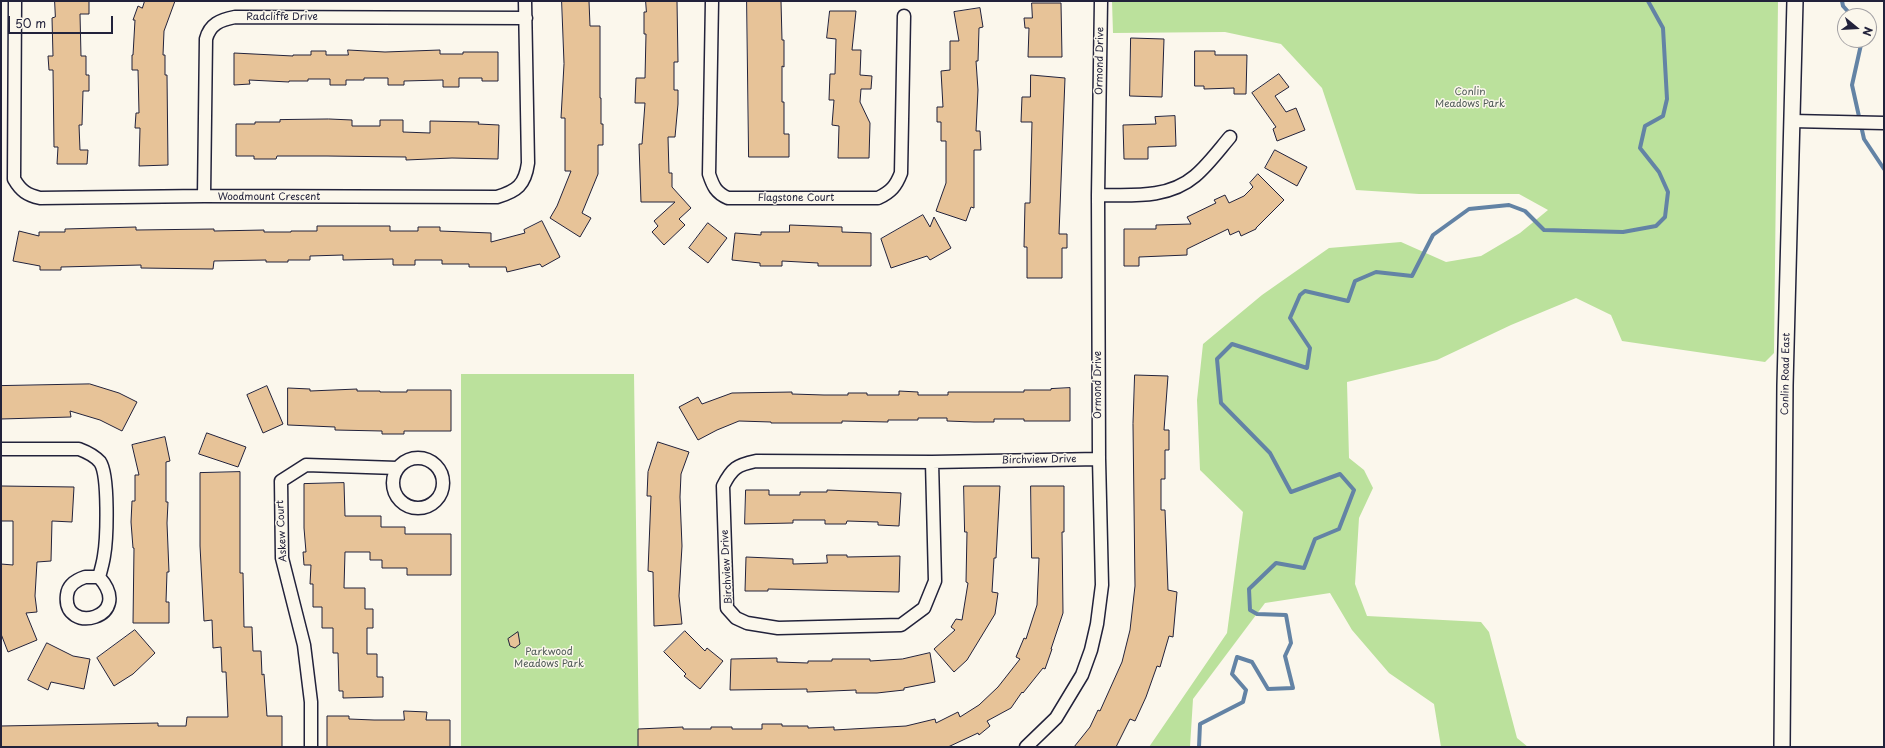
<!DOCTYPE html>
<style>
body{margin:0}
#map{position:relative;width:1885px;height:748px;overflow:hidden;background:#fbf7ec;font-family:"Playpen Sans",sans-serif}
canvas{display:block}
.frame{position:absolute;inset:0;border:2px solid #22223b;pointer-events:none}
.north{position:absolute;left:1837px;top:8px;width:40px;height:40px;box-sizing:border-box;background:#fbf7ec;border:1px solid #a4a2a5;border-radius:50%;rotate:108deg;font-size:11px;font-weight:700;line-height:16px;text-align:center;color:#22223b}
.north::after{content:'';display:block;margin:auto;width:14px;height:18px;background:#22223b;clip-path:polygon(50% 0,100% 100%,50% 72%,0 100%)}
.scale{position:absolute;left:8px;top:16px;width:105px;height:18px;box-sizing:border-box;border:2px solid #22223b;border-top:0;padding-left:5px;font-size:12px;line-height:14px;white-space:nowrap;color:#22223b;-webkit-text-stroke:3px #fbf7ec;paint-order:stroke}
</style>
<div id="map">
<canvas width="1885" height="748"></canvas>
<div class="frame"></div>
<div class="north">N</div>
<div class="scale">50 m</div>
</div>
<script>
const c = document.querySelector('canvas').getContext('2d');
c.lineJoin = 'round';
function paint(path, color) { c.fillStyle = color; c.fill(path, 'evenodd'); }
function strokePath(path, color, width, dash) { c.strokeStyle = color; c.lineWidth = width; c.lineCap = dash ? 'butt' : 'round'; c.setLineDash(dash || []); c.stroke(path); }
function write(font, color, halo, rows, align = 'center') {
  c.font = font + ' "Playpen Sans",sans-serif'; c.lineWidth = 3; c.setLineDash([]); c.textBaseline = 'middle'; c.strokeStyle = halo; c.fillStyle = color; for (const [text, x, y, turn = 0] of rows) {
    c.save(); c.translate(x, y); c.rotate((+turn || 0) * Math.PI / 180); c.textAlign = isNaN(turn) ? turn : align; if (halo) c.strokeText(text, 0, 0); c.fillText(text, 0, 0); c.restore();
  }
}
paint(new Path2D(`
 M 1112,1 L 1778,1 L 1774,353 L 1765,362 L 1622,341 L 1611,315 L 1576,298 L 1511,325 L 1437,360 L 1347,382 L 1349,458 L 1364,470 L 1373,488 L 1359,518 L 1355,584 L 1367,616 L 1481,622 L 1489,632 L 1517,738 L 1528,747 L 1441,747 L 1434,704 L 1389,673 L 1352,630 L 1330,593 L 1265,603 L 1193,699 L 1190,747 L 1149,747 L 1227,633 L 1243,512 L 1200,470 L 1197,400 L 1203,344 L 1262,295 L 1329,248 L 1401,242 L 1446,262 L 1481,256 L 1520,233 L 1548,210 L 1519,194 L 1419,194 L 1356,190 L 1322,88 L 1281,44 L 1225,32 L 1113,33 Z
 M 461,374 L 634,374 L 639,747 L 461,747 Z`), '#bbe19c');
strokePath(new Path2D(`
 M 1842,1 L 1843,6 L 1852,16
 M 1862,40 L 1852,85 L 1864,139 L 1884,169
 M 1199,747 L 1200,724 L 1243,702 L 1246,690 L 1232,674 L 1237,657 L 1252,662 L 1268,689 L 1293,688 L 1285,656 L 1291,643 L 1286,615 L 1257,614 L 1250,610 L 1249,589 L 1276,563 L 1304,568 L 1315,539 L 1339,529 L 1354,490 L 1340,474 L 1291,492 L 1270,453 L 1221,403 L 1217,359 L 1232,344 L 1307,368 L 1310,348 L 1290,318 L 1300,295 L 1305,291 L 1348,301 L 1355,281 L 1376,272 L 1412,276 L 1433,235 L 1469,209 L 1509,205 L 1525,211 L 1544,230 L 1623,232 L 1656,226 L 1665,217 L 1668,192 L 1659,172 L 1640,148 L 1645,126 L 1663,116 L 1667,99 L 1663,28 L 1648,1`), '#6383a5', 4);
const building = new Path2D(`
 M 55,1 L 89,1 L 89,14 L 80,14 L 81,56 L 86,56 L 86,75 L 89,75 L 89,91 L 83,91 L 82,125 L 79,125 L 80,150 L 88,150 L 87,164 L 57,164 L 58,147 L 54,147 L 53,70 L 49,70 L 48,56 L 53,56 L 52,18 L 55,17 Z
 M 145,1 L 175,1 L 164,31 L 163,55 L 165,55 L 165,75 L 167,75 L 168,165 L 139,166 L 140,128 L 135,128 L 136,113 L 139,113 L 138,70 L 132,70 L 132,55 L 133,55 L 135,20 L 133,20 L 138,6 L 142,8 Z
 M 562,1 L 589,1 L 590,26 L 600,26 L 600,98 L 601,98 L 601,124 L 603,124 L 603,145 L 598,145 L 598,174 L 582,213 L 591,218 L 580,237 L 550,218 L 557,206 L 571,171 L 565,171 L 565,118 L 561,118 L 564,64 Z
 M 646,1 L 677,1 L 678,62 L 674,62 L 674,90 L 678,90 L 678,104 L 675,137 L 668,137 L 669,173 L 672,173 L 672,187 L 691,208 L 679,219 L 685,225 L 664,245 L 652,232 L 658,226 L 654,221 L 675,202 L 641,202 L 639,144 L 642,144 L 645,103 L 635,103 L 636,78 L 645,78 L 646,34 L 644,34 L 644,12 L 646,12 Z
 M 747,1 L 781,1 L 782,40 L 784,40 L 784,67 L 782,66 L 782,102 L 784,102 L 784,134 L 789,134 L 789,157 L 749,157 Z
 M 1032,3 L 1061,3 L 1062,57 L 1028,57 L 1029,28 L 1025,28 L 1024,18 L 1032,18 Z
 M 980,8 L 983,27 L 979,28 L 978,61 L 976,61 L 978,90 L 976,131 L 980,131 L 981,150 L 974,150 L 974,208 L 971,207 L 966,221 L 936,211 L 946,183 L 946,141 L 941,141 L 941,122 L 937,122 L 937,107 L 943,107 L 941,71 L 950,70 L 950,41 L 959,41 L 954,12 Z
 M 830,11 L 856,11 L 852,50 L 861,50 L 860,75 L 872,76 L 871,89 L 861,89 L 860,102 L 870,123 L 869,158 L 838,158 L 839,126 L 832,125 L 834,100 L 829,100 L 830,74 L 835,74 L 836,39 L 827,38 Z
 M 1131,38 L 1164,39 L 1162,97 L 1130,96 Z
 M 348,50 L 385,52 L 440,50 L 440,54 L 463,54 L 463,52 L 498,52 L 498,81 L 482,81 L 482,78 L 459,78 L 459,87 L 443,87 L 443,80 L 404,81 L 404,85 L 388,85 L 388,78 L 364,78 L 364,80 L 346,80 L 346,85 L 330,85 L 330,79 L 308,79 L 308,81 L 289,81 L 289,82 L 249,80 L 250,84 L 234,85 L 234,53 L 293,56 L 293,55 L 311,55 L 311,51 L 326,51 L 326,55 L 348,55 Z
 M 1195,51 L 1215,51 L 1215,55 L 1247,55 L 1246,94 L 1234,94 L 1234,88 L 1204,89 L 1204,86 L 1195,86 Z
 M 1279,74 L 1289,87 L 1275,96 L 1286,112 L 1296,108 L 1305,130 L 1277,141 L 1273,129 L 1276,127 L 1252,93 Z
 M 1031,75 L 1065,78 L 1059,234 L 1067,234 L 1067,248 L 1062,248 L 1062,278 L 1027,278 L 1027,247 L 1024,247 L 1025,203 L 1030,203 L 1032,122 L 1021,122 L 1022,97 L 1030,97 Z
 M 1175,116 L 1176,146 L 1148,147 L 1148,159 L 1124,159 L 1123,125 L 1156,124 L 1155,117 Z
 M 329,119 L 352,120 L 352,126 L 380,126 L 380,120 L 403,120 L 403,132 L 430,133 L 430,121 L 479,122 L 478,124 L 499,125 L 498,159 L 452,158 L 406,160 L 406,157 L 327,156 L 277,156 L 276,159 L 254,159 L 254,156 L 236,156 L 236,124 L 255,124 L 255,122 L 280,122 L 280,120 Z
 M 1275,150 L 1307,167 L 1297,186 L 1265,168 Z
 M 1258,174 L 1284,200 L 1256,228 L 1256,229 L 1241,236 L 1239,231 L 1230,235 L 1228,229 L 1187,249 L 1187,255 L 1139,257 L 1139,266 L 1124,266 L 1124,229 L 1156,229 L 1156,225 L 1191,224 L 1187,217 L 1216,203 L 1214,200 L 1225,195 L 1229,203 L 1244,196 L 1253,187 L 1250,183 Z
 M 923,215 L 930,227 L 934,217 L 951,248 L 930,260 L 927,256 L 891,268 L 881,239 Z
 M 542,221 L 560,257 L 542,267 L 540,264 L 507,272 L 506,267 L 469,267 L 469,264 L 442,264 L 442,260 L 415,260 L 415,265 L 393,265 L 393,259 L 343,260 L 343,255 L 310,256 L 310,260 L 288,260 L 288,262 L 266,262 L 266,260 L 214,261 L 213,269 L 141,268 L 141,265 L 61,267 L 61,270 L 40,270 L 40,266 L 13,261 L 19,231 L 39,236 L 39,232 L 65,232 L 65,229 L 136,227 L 136,230 L 214,229 L 214,231 L 264,230 L 264,232 L 291,232 L 291,231 L 317,231 L 317,226 L 390,226 L 390,231 L 418,231 L 418,227 L 440,227 L 440,231 L 491,233 L 491,242 L 525,233 L 524,230 Z
 M 708,223 L 727,238 L 708,263 L 689,248 Z
 M 790,225 L 842,227 L 842,232 L 871,233 L 871,266 L 818,266 L 818,263 L 782,261 L 782,266 L 760,266 L 760,263 L 732,260 L 735,233 L 761,235 L 761,232 L 789,232 Z
 M 1135,375 L 1168,376 L 1164,430 L 1169,430 L 1169,450 L 1165,450 L 1165,479 L 1161,479 L 1161,510 L 1165,510 L 1168,590 L 1177,592 L 1173,637 L 1169,636 L 1160,667 L 1157,666 L 1146,697 L 1135,721 L 1130,719 L 1116,747 L 1074,747 L 1090,727 L 1098,710 L 1100,711 L 1122,662 L 1130,630 L 1135,586 L 1133,424 Z
 M 90,384 L 119,393 L 137,402 L 122,431 L 100,420 L 70,411 L 71,417 L 1,419 L 1,386 Z
 M 267,386 L 283,424 L 263,433 L 247,395 Z
 M 288,388 L 310,389 L 310,391 L 357,389 L 357,391 L 380,391 L 380,392 L 407,392 L 407,390 L 451,390 L 451,431 L 404,431 L 404,434 L 382,434 L 382,431 L 335,430 L 335,427 L 288,425 Z
 M 1070,388 L 1070,421 L 1024,421 L 1024,419 L 994,419 L 994,422 L 974,422 L 947,421 L 947,418 L 918,418 L 918,420 L 888,420 L 888,422 L 842,421 L 842,423 L 771,423 L 771,422 L 739,421 L 717,430 L 698,440 L 679,407 L 698,397 L 702,404 L 732,393 L 792,392 L 792,394 L 824,395 L 848,395 L 848,393 L 867,393 L 867,395 L 899,395 L 899,391 L 918,392 L 918,395 L 948,395 L 948,392 L 1024,392 L 1024,390 L 1051,390 L 1051,389 Z
 M 207,433 L 246,447 L 238,467 L 199,454 Z
 M 165,437 L 170,461 L 166,462 L 166,502 L 168,502 L 167,523 L 169,572 L 167,572 L 166,602 L 169,602 L 169,623 L 133,623 L 134,548 L 133,548 L 131,522 L 132,501 L 135,501 L 135,475 L 139,475 L 132,445 Z
 M 658,442 L 689,452 L 681,474 L 680,497 L 682,546 L 679,596 L 682,624 L 654,626 L 653,572 L 648,571 L 651,496 L 647,496 L 648,472 Z
 M 240,472 L 240,573 L 243,573 L 244,627 L 252,627 L 253,651 L 261,651 L 262,675 L 264,674 L 267,716 L 282,716 L 282,747 L 1,747 L 1,726 L 158,723 L 158,726 L 186,726 L 187,717 L 228,717 L 226,672 L 222,672 L 221,647 L 213,648 L 212,620 L 204,621 L 200,546 L 200,473 Z
 M 344,483 L 345,516 L 381,516 L 381,527 L 405,527 L 405,534 L 451,534 L 451,575 L 407,575 L 407,568 L 382,568 L 382,560 L 370,560 L 370,552 L 345,552 L 344,588 L 365,588 L 365,609 L 373,609 L 373,628 L 367,628 L 367,654 L 377,654 L 377,677 L 383,677 L 383,697 L 343,698 L 343,691 L 339,691 L 338,653 L 333,653 L 333,628 L 322,628 L 322,607 L 313,607 L 313,584 L 310,584 L 311,565 L 304,565 L 303,552 L 306,552 L 304,528 L 304,484 Z
 M 1,486 L 74,487 L 72,522 L 52,521 L 51,561 L 37,562 L 35,596 L 37,612 L 26,613 L 37,640 L 8,652 L 1,634 L 1,564 L 13,565 L 13,521 L 1,521 Z
 M 964,486 L 1000,486 L 996,558 L 994,558 L 992,592 L 998,593 L 995,614 L 967,660 L 954,672 L 934,649 L 955,630 L 951,627 L 956,619 L 962,620 L 968,583 L 966,582 L 967,532 L 965,532 Z
 M 1031,486 L 1064,486 L 1064,532 L 1062,532 L 1063,613 L 1051,649 L 1052,649 L 1045,669 L 1043,668 L 1023,693 L 1022,692 L 1011,708 L 987,721 L 990,726 L 979,735 L 978,733 L 948,747 L 638,747 L 638,729 L 683,727 L 683,729 L 711,729 L 711,727 L 732,727 L 732,729 L 762,729 L 762,724 L 782,724 L 782,726 L 808,726 L 808,728 L 834,727 L 834,730 L 906,726 L 935,719 L 936,723 L 958,712 L 960,717 L 979,705 L 998,687 L 1020,659 L 1016,657 L 1024,638 L 1026,639 L 1037,605 L 1039,558 L 1032,558 Z
 M 746,490 L 769,490 L 769,495 L 800,495 L 800,492 L 827,492 L 827,490 L 901,493 L 899,526 L 878,525 L 878,522 L 847,521 L 846,524 L 825,524 L 825,520 L 793,520 L 793,523 L 745,524 Z
 M 827,555 L 847,555 L 847,557 L 900,556 L 899,592 L 768,589 L 768,591 L 745,591 L 746,557 L 793,559 L 793,564 L 827,563 Z
 M 135,630 L 155,653 L 133,674 L 114,686 L 97,658 Z
 M 685,631 L 705,651 L 707,648 L 723,661 L 700,689 L 684,676 L 686,674 L 664,652 Z
 M 518,632 L 520,644 L 515,648 L 510,646 L 508,639 Z
 M 47,643 L 73,656 L 90,659 L 84,689 L 51,682 L 48,690 L 28,680 Z
 M 930,653 L 935,682 L 904,688 L 904,690 L 877,693 L 856,693 L 856,690 L 807,692 L 807,689 L 730,690 L 731,659 L 777,658 L 777,662 L 808,663 L 808,661 L 832,661 L 832,659 L 870,659 L 870,661 L 902,659 Z
 M 404,711 L 427,712 L 426,720 L 450,720 L 450,747 L 327,747 L 327,716 L 349,716 L 349,719 L 374,720 L 404,720 Z`);
paint(building, '#e7c398');
strokePath(building, '#22223b', 1);
const minor = new Path2D(`
 M 15,1 L 14,179 C 21,191 27,195 40,198 L 204,196 L 497,197 C 517,191 525,185 528,163 L 525,1
 M 712,1 L 709,174 C 713,186 716,193 728,198 L 878,198 C 891,192 896,186 901,173 L 904,16
 M 1792,121 L 1884,123
 M 1098,195 C 1132,195 1168,199 1195,176 C 1208,165 1219,150 1230,137
 M 204,196 L 206,39 C 210,24 220,20 235,17 L 526,18
 M 1,449 L 79,449 C 87,452 94,455 100,462 C 109,475 107,539 104,556 C 103,563 101,570 99,577
 M393 483a25 25 0 1 1 50 0a25 25 0 1 1-50 0Z
 M 932,462 L 935,581 L 924,608 L 901,625 L 778,628 L 747,623 L 736,618 L 727,608 L 723,486 C 732,468 737,465 756,461 L 932,462 L 1099,459
 M 85,577 L 99,577 C 136,618 62,636 67,595 C 68,585 76,580 85,577 Z
 M 311,747 L 311,702 L 304,645 L 282,558 L 281,481 L 306,465 L 397,468
 M 1026,747 L 1056,718 L 1082,675 L 1091,650 L 1097,624 L 1102,585 L 1099,459 L 1098,195 L 1101,1`);
const tertiary = new Path2D(`
 M 1782,747 L 1785,385 L 1795,1`);
strokePath(minor, '#22223b', 15);
strokePath(tertiary, '#22223b', 18);
strokePath(minor, '#fbf7ec', 12);
strokePath(tertiary, '#fbf7ec', 15);
write('10px', '#22223b', '#fbf7ec', [
 ["Radcliffe Drive",282,17],
 ["Ormond Drive",1100,61,-89],
 ["Woodmount Crescent",269,197],
 ["Flagstone Court",796,198],
 ["Conlin Road East",1786,374,-89],
 ["Ormond Drive",1098,385,-90],
 ["Birchview Drive",1039,460,-1],
 ["Askew Court",282,531,-93],
 ["Birchview Drive",727,567,-93]
]);
write('10px', '#505b58', '#fbf7ec', [
 ["Conlin",1470,92],
 ["Meadows Park",1470,104],
 ["Parkwood",549,652],
 ["Meadows Park",549,664]
]);
</script>
